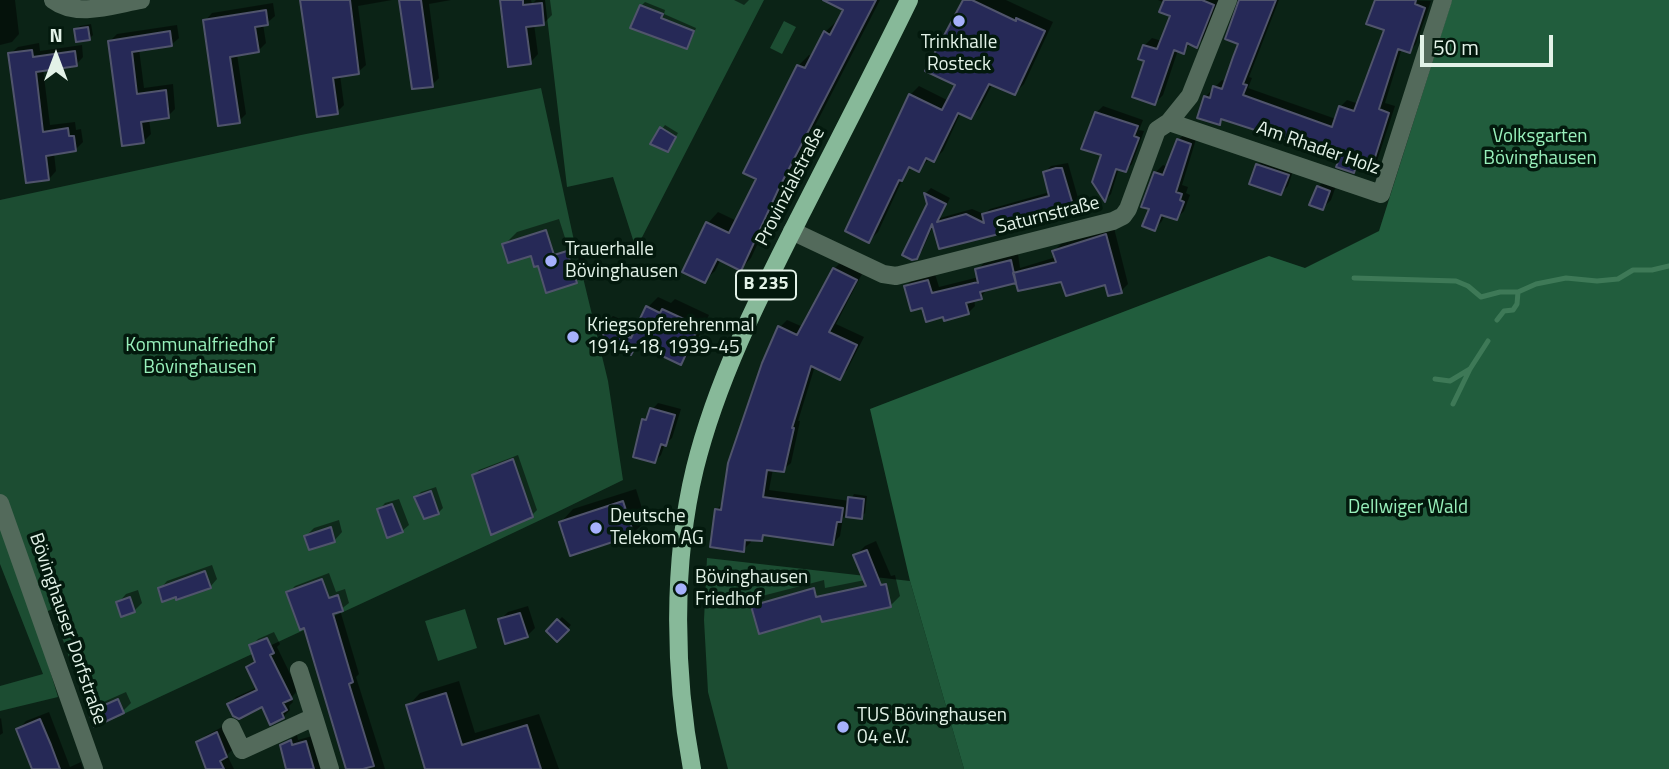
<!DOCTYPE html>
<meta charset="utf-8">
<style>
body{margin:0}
#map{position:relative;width:1669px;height:769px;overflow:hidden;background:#0b2316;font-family:"Titillium Web",sans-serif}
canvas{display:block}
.north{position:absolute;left:21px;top:21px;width:70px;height:70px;-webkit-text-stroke:5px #03190d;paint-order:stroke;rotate:0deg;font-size:19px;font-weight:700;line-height:28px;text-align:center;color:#e3f2e8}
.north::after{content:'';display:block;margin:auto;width:24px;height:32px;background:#e3f2e8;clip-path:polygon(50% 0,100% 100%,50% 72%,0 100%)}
.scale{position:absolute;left:1420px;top:35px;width:133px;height:32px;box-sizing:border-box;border:4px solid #e3f2e8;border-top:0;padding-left:9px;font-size:21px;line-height:24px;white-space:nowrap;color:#e3f2e8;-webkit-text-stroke:5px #03190d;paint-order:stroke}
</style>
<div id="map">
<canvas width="1669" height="769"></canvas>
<div class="north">N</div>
<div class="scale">50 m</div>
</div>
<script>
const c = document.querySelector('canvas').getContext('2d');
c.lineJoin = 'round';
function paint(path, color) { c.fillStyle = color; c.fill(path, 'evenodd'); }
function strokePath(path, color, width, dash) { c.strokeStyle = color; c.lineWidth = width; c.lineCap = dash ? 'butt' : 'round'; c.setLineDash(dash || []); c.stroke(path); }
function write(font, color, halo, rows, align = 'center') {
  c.font = font + ' "Titillium Web",sans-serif'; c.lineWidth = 7; c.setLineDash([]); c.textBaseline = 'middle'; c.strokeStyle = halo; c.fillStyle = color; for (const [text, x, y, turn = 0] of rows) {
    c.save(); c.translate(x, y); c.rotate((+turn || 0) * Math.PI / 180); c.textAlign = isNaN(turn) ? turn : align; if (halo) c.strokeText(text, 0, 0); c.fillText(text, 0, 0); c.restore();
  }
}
paint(new Path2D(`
 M 545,0 L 764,0 L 636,249 L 613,177 L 567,187 Z
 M 784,21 L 796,27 L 782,54 L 770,48 Z
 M 541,88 L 573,236 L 608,381 L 623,480 C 448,566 270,644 94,728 L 52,609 L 34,618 L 58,697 L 0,711 L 0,686 L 43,674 L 0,564 L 0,200 L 301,135 Z
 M 707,558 L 910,581 L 964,769 L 728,769 L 708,692 L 704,620 Z
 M 465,609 L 477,648 L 438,661 L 425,621 Z`), '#1c4d32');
paint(new Path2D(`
 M 1452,0 L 1669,0 L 1669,769 L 964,769 L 910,581 L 870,409 L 1269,256 L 1305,268 L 1379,231 Z`), '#215d3d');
paint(new Path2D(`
 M 0,0 L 15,0 L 19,34 L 12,42 L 0,45 Z
 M 302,0 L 392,0 L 358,6 L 366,65 L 358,72 L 340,75 L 344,105 L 337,112 Z
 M 401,0 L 451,0 L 429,4 L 439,78 L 432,85 Z
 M 502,0 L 531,0 L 532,4 L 536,0 L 550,0 L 552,15 L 544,23 L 534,24 L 538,54 L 530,63 Z
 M 734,0 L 749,0 L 744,5 Z
 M 827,0 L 880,0 L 788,178 L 751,258 L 741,269 L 721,259 L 715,271 L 704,281 L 708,223 L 718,212 L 737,221 L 758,178 L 798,66 L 809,55 L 813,57 L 825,32 L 836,22 L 838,23 L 845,9 Z
 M 965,0 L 1006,0 L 1053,22 L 1024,84 L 1015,93 L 993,83 L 980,108 L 971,117 L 961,112 L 943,151 L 934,160 L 930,158 L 919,170 L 912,167 L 904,176 L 878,232 L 869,241 L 910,95 L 919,86 L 949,101 L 957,84 Z
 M 1158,0 L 1219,0 L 1204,38 L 1197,45 L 1191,43 L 1183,52 L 1178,50 L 1163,95 L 1155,103 L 1144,46 L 1152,38 L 1162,41 L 1172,15 L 1165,3 Z
 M 1241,0 L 1279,0 L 1249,77 L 1252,78 L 1248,88 L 1336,119 L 1340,107 L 1347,100 L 1359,104 L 1400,0 L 1431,1 L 1416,44 L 1410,51 L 1402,48 L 1385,103 L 1395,106 L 1377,161 L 1371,168 L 1359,165 L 1353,171 L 1341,158 L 1224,118 L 1219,123 L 1205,97 L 1222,80 L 1226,82 L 1240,43 Z
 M 645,2 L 665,10 L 664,14 L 696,28 L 690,43 L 686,47 L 641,6 Z
 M 273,3 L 275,16 L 267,23 L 263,24 L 266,43 L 259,50 L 237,54 L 246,114 L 239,121 L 205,21 L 212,13 Z
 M 91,24 L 93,35 L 89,39 L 76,29 L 80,26 Z
 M 177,25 L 179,38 L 171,45 L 139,49 L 144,88 L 173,84 L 175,109 L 168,116 L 149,119 L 151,134 L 143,142 L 109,42 L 117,34 Z
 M 39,43 L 40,51 L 82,45 L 83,57 L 76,65 L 43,69 L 50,125 L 75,122 L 76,130 L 81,129 L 83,142 L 75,150 L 54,153 L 56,171 L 49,179 L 10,54 L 18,47 Z
 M 1103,106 L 1143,120 L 1139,130 L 1144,131 L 1132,164 L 1126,170 L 1119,168 L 1111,194 L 1105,200 L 1104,154 L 1084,148 L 1097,112 Z
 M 665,125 L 678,133 L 667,150 L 662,129 Z
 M 1186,133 L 1197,136 L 1182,185 L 1188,187 L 1186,193 L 1190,195 L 1184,211 L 1177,218 L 1165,214 L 1162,221 L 1155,229 L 1151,208 L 1155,173 L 1163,165 L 1168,167 L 1178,140 Z
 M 1265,158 L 1294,168 L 1288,186 L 1281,193 L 1258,165 Z
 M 1068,163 L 1078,198 L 1072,204 L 1047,210 L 1048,215 L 1042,221 L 941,247 L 934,224 L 922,251 L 916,257 L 929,204 L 926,193 L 931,188 L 950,198 L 940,218 L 972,209 L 984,214 L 990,209 L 1050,192 L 1045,172 L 1051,166 Z
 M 1326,179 L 1337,183 L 1331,200 L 1323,208 L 1318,187 Z
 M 559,219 L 567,244 L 579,240 L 588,269 L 576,282 L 532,254 L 504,245 L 517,232 Z
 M 1114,228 L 1128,284 L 1121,291 L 1106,283 L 1017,279 L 988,288 L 981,297 L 974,299 L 975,306 L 968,313 L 944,315 L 924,306 L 906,286 L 913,279 L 935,274 L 939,287 L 979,277 L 977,270 L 984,263 L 1018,254 L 1020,268 L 1056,257 L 1054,251 L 1061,244 Z
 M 842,261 L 863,272 L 836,324 L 864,337 L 847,370 L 839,378 L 815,366 L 798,421 L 800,421 L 791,463 L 783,470 L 773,469 L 769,490 L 850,501 L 854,494 L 867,496 L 865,513 L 861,517 L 848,512 L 843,518 L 840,536 L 833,543 L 766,534 L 761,539 L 751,539 L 751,542 L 743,550 L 716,510 L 724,502 L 780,327 L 787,320 L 803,327 L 834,269 Z
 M 658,297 L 671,303 L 675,299 L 709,315 L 691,352 L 681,363 L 641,344 L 631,353 L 603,326 L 613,316 L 638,326 L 648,307 Z
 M 658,403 L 681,409 L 672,438 L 665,444 L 661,455 L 655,461 L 643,420 Z
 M 518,455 L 537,510 L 532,515 L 474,475 L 479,470 Z
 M 436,487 L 443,508 L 438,513 L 416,497 L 421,492 Z
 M 636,489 L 646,521 L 633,533 L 561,522 L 573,509 Z
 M 399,499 L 409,525 L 402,531 L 379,510 L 385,503 Z
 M 339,520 L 342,532 L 334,541 L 306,536 L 314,528 Z
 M 876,541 L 891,576 L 895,575 L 900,596 L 890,606 L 822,614 L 753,606 L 762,596 L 824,580 L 825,588 L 865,580 L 855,556 L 865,546 Z
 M 212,565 L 217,579 L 210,587 L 160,589 L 167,581 Z
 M 329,573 L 336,592 L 345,589 L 349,603 L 340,610 L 359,674 L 356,677 L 385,769 L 348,769 L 305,626 L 288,593 L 295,586 Z
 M 138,590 L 142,603 L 134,611 L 118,603 L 126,594 Z
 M 528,606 L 535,628 L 527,636 L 500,620 L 508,612 Z
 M 562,617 L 571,625 L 557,640 L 548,631 Z
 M 274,632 L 280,644 L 277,647 L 298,690 L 291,698 L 293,702 L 289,706 L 290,710 L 283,717 L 262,705 L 229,704 L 236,697 L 258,687 L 248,667 L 255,660 L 251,646 L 258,639 Z
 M 459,681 L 475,733 L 539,714 L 559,769 L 427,769 L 408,706 L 420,693 Z
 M 126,692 L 131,703 L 123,711 L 91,712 L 99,704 Z
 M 49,712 L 70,767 L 81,762 L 83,769 L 34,769 L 18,730 L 26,721 Z
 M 1,718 L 3,733 L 0,735 L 0,719 Z
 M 224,726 L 233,749 L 227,755 L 234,769 L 206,769 L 198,743 L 205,736 Z
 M 297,735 L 298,740 L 312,736 L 322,769 L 288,769 L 282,745 Z`), '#0007');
strokePath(new Path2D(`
 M 1354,278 L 1456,281 L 1468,286 L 1481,297 L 1500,292 L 1518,292 L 1536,284 L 1566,278 L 1597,281 L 1618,279 L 1633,270 L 1652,270 L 1669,266
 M 1497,320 L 1504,311 L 1513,310 L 1517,304 L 1518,292
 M 1435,379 L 1450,381 L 1470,369
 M 1453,404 L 1470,369 L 1488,341`), '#3e7957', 5);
const building = new Path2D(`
 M 300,0 L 350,0 L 359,74 L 333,78 L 338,114 L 317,117 Z
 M 399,0 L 421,0 L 433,87 L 412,89 Z
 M 500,0 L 523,0 L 523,5 L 542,3 L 544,25 L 526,27 L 531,64 L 508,67 Z
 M 823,0 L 876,0 L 778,190 L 741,271 L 717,259 L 705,283 L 682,272 L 706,222 L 729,233 L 756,179 L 743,173 L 797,65 L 805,68 L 824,31 L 830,35 L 843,10 Z
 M 963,0 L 972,0 L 1016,21 L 1016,18 L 1045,31 L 1015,95 L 989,84 L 971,119 L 958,113 L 934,162 L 926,158 L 919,172 L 909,167 L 902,181 L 899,180 L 869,243 L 845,231 L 909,94 L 942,110 L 955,85 L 925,71 Z
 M 1164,0 L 1202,0 L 1214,5 L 1197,48 L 1187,43 L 1184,54 L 1174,50 L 1155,105 L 1132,97 L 1144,61 L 1138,59 L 1143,45 L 1157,49 L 1170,16 L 1159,12 Z
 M 1239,0 L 1276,0 L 1243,84 L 1247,85 L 1243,95 L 1332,127 L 1339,106 L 1354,111 L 1384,30 L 1366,24 L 1375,0 L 1416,0 L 1415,4 L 1425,8 L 1410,53 L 1398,49 L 1379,109 L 1389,113 L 1371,170 L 1356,166 L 1354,173 L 1336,167 L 1339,159 L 1295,143 L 1221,119 L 1220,125 L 1197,118 L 1204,96 L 1210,98 L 1213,86 L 1222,89 L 1233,57 L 1238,44 L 1225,39 Z
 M 640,5 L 663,14 L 661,18 L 694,31 L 687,49 L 630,28 Z
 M 266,10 L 268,25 L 255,27 L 259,52 L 230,57 L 240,123 L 218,126 L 203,20 Z
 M 88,27 L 90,40 L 76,42 L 74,29 Z
 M 170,31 L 172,46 L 132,52 L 137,94 L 166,90 L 169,118 L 141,122 L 144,143 L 122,146 L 108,41 Z
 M 32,50 L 33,57 L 75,51 L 77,66 L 36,72 L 43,132 L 68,128 L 69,136 L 74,136 L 76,151 L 46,156 L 49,180 L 26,183 L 8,53 Z
 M 1095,112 L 1138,126 L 1134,136 L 1139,138 L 1126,172 L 1116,169 L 1105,202 L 1092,182 L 1101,155 L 1081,149 Z
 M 660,127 L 676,137 L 668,152 L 650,144 Z
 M 1177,139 L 1191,144 L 1176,192 L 1182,194 L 1180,200 L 1184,202 L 1177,220 L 1161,215 L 1155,231 L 1142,226 L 1149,209 L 1141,207 L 1154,172 L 1163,175 Z
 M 1256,164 L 1289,175 L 1281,195 L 1249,184 Z
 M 1056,168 L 1062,168 L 1073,205 L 1041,214 L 1043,223 L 939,249 L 932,224 L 917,259 L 912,260 L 902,255 L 927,204 L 924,193 L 946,204 L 937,222 L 966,214 L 984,223 L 982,214 L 1049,196 L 1043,172 Z
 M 1317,186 L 1330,191 L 1323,210 L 1309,205 Z
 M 546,230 L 554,255 L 567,251 L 577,283 L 546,293 L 538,266 L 534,267 L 531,256 L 508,263 L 502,244 Z
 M 1106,234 L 1122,293 L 1108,296 L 1105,285 L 1066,296 L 1061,282 L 1018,291 L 1013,273 L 1056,262 L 1052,251 Z
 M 1011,260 L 1016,283 L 980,292 L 982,299 L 966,303 L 969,314 L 944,321 L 943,317 L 926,322 L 922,308 L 911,311 L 904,286 L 928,280 L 932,293 L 978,282 L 978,283 L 975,269 Z
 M 833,268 L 857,280 L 829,332 L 857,345 L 840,380 L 811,366 L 792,428 L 794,428 L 784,472 L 767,470 L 763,497 L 843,508 L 841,522 L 837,522 L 833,545 L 763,535 L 762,541 L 745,540 L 744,552 L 710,547 L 715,509 L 721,510 L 728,463 L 762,363 L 778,326 L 797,335 Z
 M 646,306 L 660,313 L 662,309 L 699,326 L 681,365 L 637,344 L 631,355 L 606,346 L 601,325 L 631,338 Z
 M 650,408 L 675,415 L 666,446 L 661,444 L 655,463 L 633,457 L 642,419 L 646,420 Z
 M 513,459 L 533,517 L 491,535 L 472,475 Z
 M 431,491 L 439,514 L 424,519 L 414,497 Z
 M 848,497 L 864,499 L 862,519 L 846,517 Z
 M 623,501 L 634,535 L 570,556 L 559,522 Z
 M 392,504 L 403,532 L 387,538 L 377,509 Z
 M 331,527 L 335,542 L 309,550 L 304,536 Z
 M 867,550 L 881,585 L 886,584 L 891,607 L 822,622 L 820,616 L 759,634 L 751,606 L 814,588 L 816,597 L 866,586 L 853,555 Z
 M 205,571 L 211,588 L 176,600 L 176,597 L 162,602 L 158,588 Z
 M 322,579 L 329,598 L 338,595 L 343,611 L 333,614 L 353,682 L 349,684 L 374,766 L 363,769 L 346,769 L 304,628 L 300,630 L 286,592 Z
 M 130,597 L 135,612 L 121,617 L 116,602 Z
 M 520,613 L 528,637 L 505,644 L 498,619 Z
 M 557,619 L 569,630 L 557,642 L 546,631 Z
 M 267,638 L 274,653 L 270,655 L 292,699 L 283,703 L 287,710 L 282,713 L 284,718 L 270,725 L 262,707 L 239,719 L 233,716 L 227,704 L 257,690 L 246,667 L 255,662 L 249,645 Z
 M 446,693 L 462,745 L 527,725 L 541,769 L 425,769 L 406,705 Z
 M 118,699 L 124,713 L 94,727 L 89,712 Z
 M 40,719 L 51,745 L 60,769 L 32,769 L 16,729 Z
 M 217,732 L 227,757 L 220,761 L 224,769 L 206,769 L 196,742 Z
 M 291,740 L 292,745 L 306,741 L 314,769 L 286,769 L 280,745 Z`);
paint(building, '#262957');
strokePath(building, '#50546c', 2);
strokePath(new Path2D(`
 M 53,0 C 77,18 113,5 141,0
 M 1169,122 L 1381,194 L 1443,0
 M 792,231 L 883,274 L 896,276 L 1113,221 L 1123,216 L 1128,209 L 1157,130 L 1169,122 L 1190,96 L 1228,0
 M 0,503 L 94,769
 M 299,670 L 314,717
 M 231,727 L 242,750 L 314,717 L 330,769`), '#536a5b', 18);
strokePath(new Path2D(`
 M 692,769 C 674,674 672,563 695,468 C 717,379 760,295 801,214 C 837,143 874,72 909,0`), '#87b999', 18);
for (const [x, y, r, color] of [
 [959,21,7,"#a6b1fc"],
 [551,261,7,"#a6b1fc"],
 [573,337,7,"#a6b1fc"],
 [596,528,7,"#a6b1fc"],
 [681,589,7,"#a6b1fc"],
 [843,727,7,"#a6b1fc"]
]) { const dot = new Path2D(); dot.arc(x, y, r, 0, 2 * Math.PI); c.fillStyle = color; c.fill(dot); strokePath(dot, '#03190d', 2.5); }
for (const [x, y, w] of [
 [766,285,60]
]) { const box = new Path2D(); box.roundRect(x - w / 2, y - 14.5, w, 29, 5); c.fillStyle = '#03190d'; c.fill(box); strokePath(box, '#e3f2e8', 2); }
write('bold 18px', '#e3f2e8', null, [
 ["B 235",766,285]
]);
write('19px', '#e3f2e8', '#03190d', [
 ["Trinkhalle",959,43,"center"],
 ["Rosteck",959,65,"center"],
 ["Trauerhalle",565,250],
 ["Bövinghausen",565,272],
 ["Kriegsopferehrenmal",587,326],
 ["1914-18, 1939-45",587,348],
 ["Deutsche",610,517],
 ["Telekom AG",610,539],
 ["Bövinghausen",695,578],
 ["Friedhof",695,600],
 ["TUS Bövinghausen",857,716],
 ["04 e.V.",857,738]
], 'left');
write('19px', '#98f0bb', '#03190d', [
 ["Volksgarten",1540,137],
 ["Bövinghausen",1540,159],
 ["Kommunalfriedhof",200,346],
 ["Bövinghausen",200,368],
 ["Dellwiger Wald",1408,508]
]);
write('19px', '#e3f2e8', '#03190d', [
 ["Am Rhader Holz",1318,149,19],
 ["Provinzialstraße",791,187,-63],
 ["Saturnstraße",1048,216,-14],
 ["Bövinghauser Dorfstraße",67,629,71]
]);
</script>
